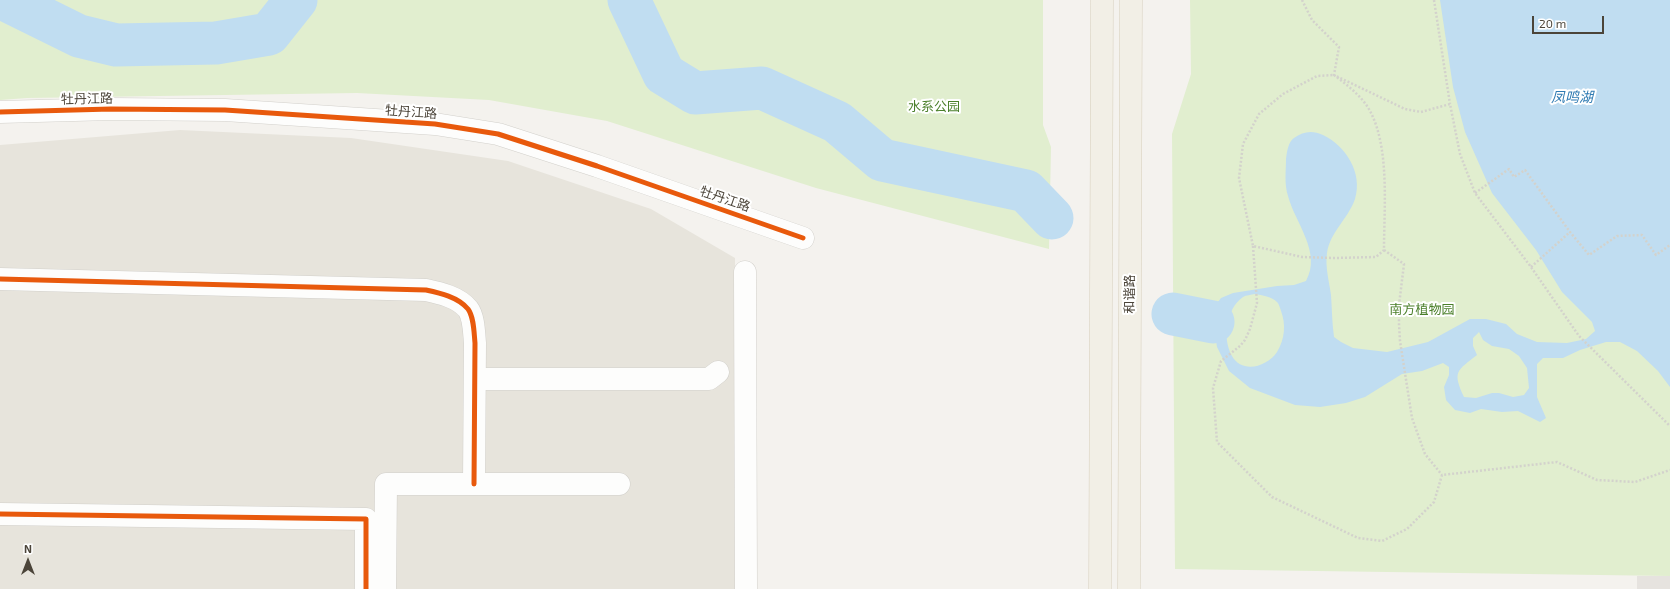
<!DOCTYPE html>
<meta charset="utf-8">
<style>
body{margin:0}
#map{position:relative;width:1670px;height:589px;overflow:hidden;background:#f4f2ee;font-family:"Exo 2",sans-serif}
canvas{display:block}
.north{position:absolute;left:8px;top:541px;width:40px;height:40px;-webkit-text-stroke:3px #fff;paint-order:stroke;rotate:0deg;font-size:11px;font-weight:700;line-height:16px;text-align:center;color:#4b4439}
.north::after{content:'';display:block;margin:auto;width:14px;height:18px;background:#4b4439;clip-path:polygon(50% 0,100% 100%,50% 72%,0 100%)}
.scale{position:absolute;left:1532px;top:16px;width:72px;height:18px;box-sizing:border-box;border:2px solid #4b4439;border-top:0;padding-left:5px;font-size:12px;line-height:14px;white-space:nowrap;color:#4b4439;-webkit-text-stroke:3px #fff;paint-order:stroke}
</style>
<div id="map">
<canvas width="1670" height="589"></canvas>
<div class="north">N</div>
<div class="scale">20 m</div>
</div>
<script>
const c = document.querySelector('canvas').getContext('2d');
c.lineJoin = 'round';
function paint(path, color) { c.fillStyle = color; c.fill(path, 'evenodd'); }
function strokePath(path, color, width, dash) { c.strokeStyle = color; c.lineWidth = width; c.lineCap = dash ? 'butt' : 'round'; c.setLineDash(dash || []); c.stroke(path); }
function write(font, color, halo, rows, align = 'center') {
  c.font = font + ' "Exo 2","Noto Sans SC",sans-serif'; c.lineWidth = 4; c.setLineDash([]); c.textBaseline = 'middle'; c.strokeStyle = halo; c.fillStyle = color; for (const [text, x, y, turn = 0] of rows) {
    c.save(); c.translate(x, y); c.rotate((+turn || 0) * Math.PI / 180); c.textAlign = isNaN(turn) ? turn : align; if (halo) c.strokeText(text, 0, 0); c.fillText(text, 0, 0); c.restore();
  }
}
paint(new Path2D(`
 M 180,130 L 351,138 L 508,161 L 651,209 L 735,258 L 736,589 L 0,589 L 0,145 Z`), '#e7e4dc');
paint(new Path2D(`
 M 0,0 L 1043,0 L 1043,125 L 1051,147 L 1049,249 L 816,188 L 607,121 L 489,100 L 357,93 L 27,98 L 0,100 Z
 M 1190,0 L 1670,0 L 1670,576 L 1175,569 L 1172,134 L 1191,74 Z`), '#e1eecf');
paint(new Path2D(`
 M 1637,576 L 1670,576 L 1670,589 L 1637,589 Z`), '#e6e3df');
paint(new Path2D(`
 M 1440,0 L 1670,0 L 1670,387 L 1658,371 L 1637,351 L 1620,342 L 1606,342 L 1580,350 L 1563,358 L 1543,358 L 1537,364 L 1537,397 L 1546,418 L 1540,422 L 1518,411 L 1502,412 L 1481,409 L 1470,413 L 1455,410 L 1446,400 L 1444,387 L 1449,375 L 1449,367 L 1443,363 L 1422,371 L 1402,374 L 1365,397 L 1346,403 L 1320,407 L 1295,405 L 1250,388 L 1229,371 L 1217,347 L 1213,322 L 1214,307 L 1221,298 L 1233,293 L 1277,286 L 1294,285 L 1306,281 C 1322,252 1295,223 1288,196 C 1284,184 1286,171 1286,159 C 1287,152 1288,142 1294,138 C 1303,131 1313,130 1323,135 C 1346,146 1363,173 1355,199 C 1348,219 1330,232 1327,253 C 1325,267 1329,281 1331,295 C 1332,309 1332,323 1334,337 L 1341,342 L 1353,348 L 1387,352 L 1428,342 L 1470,319 L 1486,319 L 1506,324 L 1517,334 L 1537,342 L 1567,343 L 1586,339 L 1595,331 L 1592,322 L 1562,292 L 1536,250 L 1492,193 L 1465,132 L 1453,87 ZM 1255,294 C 1262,295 1272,297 1277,302 C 1279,304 1280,308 1281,311 C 1286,324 1285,339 1277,352 C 1267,367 1242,374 1232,356 C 1222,338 1226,309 1243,297 C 1246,295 1251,295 1255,294 ZM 1479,332 L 1483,340 L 1492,346 L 1509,349 L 1519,356 L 1527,368 L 1529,388 L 1524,395 L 1513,397 L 1499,393 L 1492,393 L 1476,398 L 1464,397 C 1452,371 1457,371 1477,355 L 1473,346 L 1473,338 Z`), '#c0ddf1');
strokePath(new Path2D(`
 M 6,0 L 79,36 L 116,45 L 216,43 L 269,34 L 296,0
 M 629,0 L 664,74 L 695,93 L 762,88 L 837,122 L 882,160 L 1026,191 L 1052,218
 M 1173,314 L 1213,322`), '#c0ddf1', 43);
const minor = new Path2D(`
 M 0,112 L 111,109 L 225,110 L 435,124 L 498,134 L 597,166 L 803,238
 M 745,272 L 746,589
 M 0,279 L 426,290 C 440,293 458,297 468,309 C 474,317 474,333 475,343 L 474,484
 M 475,379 L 709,379 L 718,372
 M 0,514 L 366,519 L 366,589
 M 385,589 L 386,484 L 619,484`);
const major = new Path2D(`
 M 1100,589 L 1102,0
 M 1129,589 L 1131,0`);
strokePath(minor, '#d2d0cb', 23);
strokePath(major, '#d6cebb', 23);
strokePath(new Path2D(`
 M 1302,0 L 1312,20 L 1339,47 L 1334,75 L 1405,109 L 1421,112 L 1450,104 L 1460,154 L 1475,193 L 1531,267 L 1579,336 L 1670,426
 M 1434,0 L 1450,104
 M 1334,75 C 1347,85 1362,96 1370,111 C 1390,148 1384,209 1384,250 L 1376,257 L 1334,258 L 1302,257 L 1253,246 L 1239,178 L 1243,144 L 1259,114 L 1283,94 L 1317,76 Z
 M 1475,193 L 1509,169 L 1514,177 L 1525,170 L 1570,232 L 1589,255 L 1617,236 L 1642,235 L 1656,255 L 1670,245
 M 1253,246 L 1257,303 L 1250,329 L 1245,340 L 1240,346 L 1221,361 L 1213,388 L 1217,442 L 1272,497 L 1358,538 L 1382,541 L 1407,529 L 1434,502 L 1442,475 L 1557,462 L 1597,480 L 1635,482 L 1670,470
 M 1384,250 L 1404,264 L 1399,305 L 1399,324 L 1400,341 L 1412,418 L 1425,454 L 1442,475
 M 1531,267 L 1570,232`), '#d3d2cc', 2.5, [2, 2]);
strokePath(minor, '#fdfdfc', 22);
strokePath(major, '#f2efe6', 22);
strokePath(new Path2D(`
 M 0,112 L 111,109 L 225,110 L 435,124 L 498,134 L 597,166 L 803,238
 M 0,279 L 426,290 C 440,293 458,297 468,309 C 474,317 474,333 475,343 L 474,484
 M 0,514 L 366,519 L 366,589`), '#e8590c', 5);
write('13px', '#4b4439', '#fff', [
 ["牡丹江路",87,99,-1],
 ["牡丹江路",411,112,4],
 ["牡丹江路",725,199,19],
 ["和谐路",1130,294,-90]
]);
write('13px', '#4a7f2a', '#fff', [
 ["水系公园",934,107],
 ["南方植物园",1422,310]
]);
write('italic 14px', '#2e7ab2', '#fff', [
 ["凤鸣湖",1572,97]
]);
</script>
